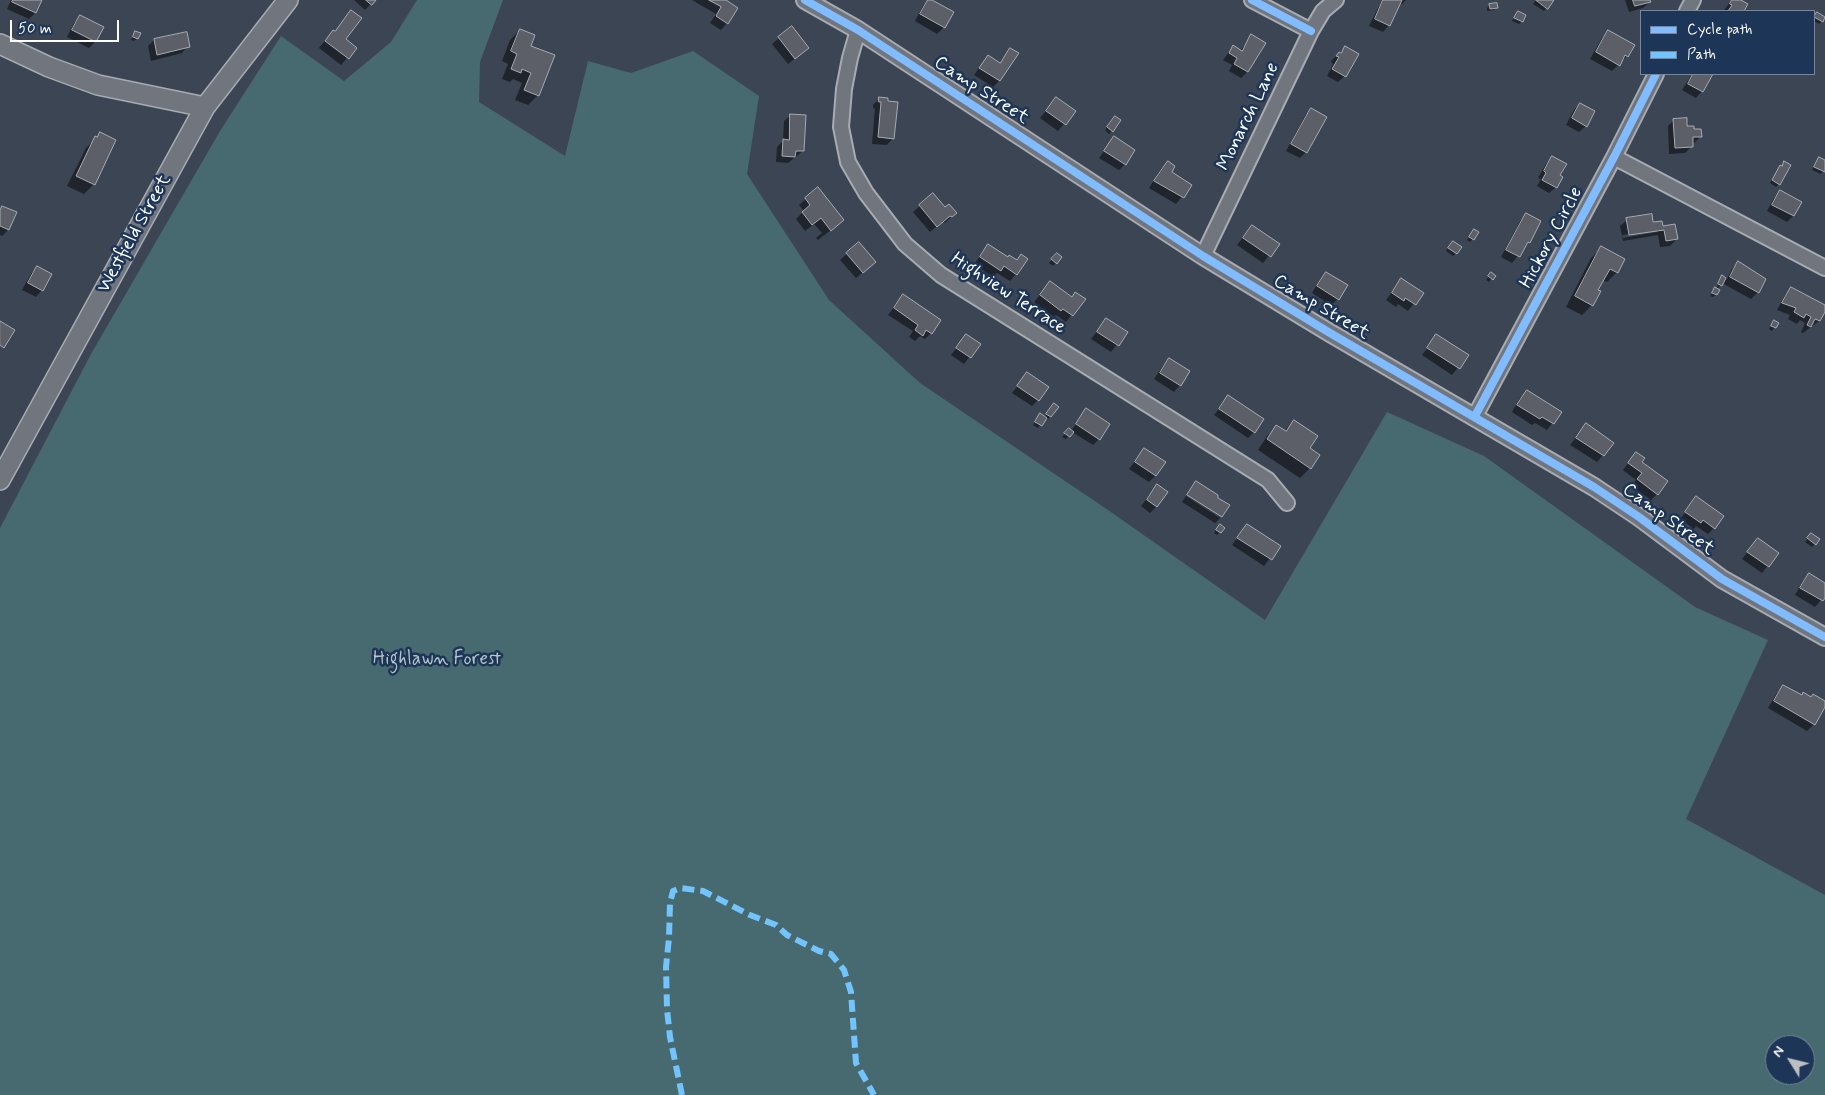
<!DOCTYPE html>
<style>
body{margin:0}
#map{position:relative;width:1825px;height:1095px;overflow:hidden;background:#3c4553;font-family:Mynerve,sans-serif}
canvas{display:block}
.legend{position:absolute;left:1640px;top:10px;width:175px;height:65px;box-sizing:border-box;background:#1d3557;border:1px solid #77869a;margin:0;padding:6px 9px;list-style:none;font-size:15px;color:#fff}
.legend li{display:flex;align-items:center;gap:10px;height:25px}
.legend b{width:25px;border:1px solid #77869a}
.north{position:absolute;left:1765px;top:1035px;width:50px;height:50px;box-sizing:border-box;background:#1d3557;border:1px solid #77869a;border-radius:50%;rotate:306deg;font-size:14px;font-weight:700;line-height:20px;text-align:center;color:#fff}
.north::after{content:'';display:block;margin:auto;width:18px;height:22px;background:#bbbec3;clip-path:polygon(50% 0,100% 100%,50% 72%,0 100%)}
.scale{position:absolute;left:10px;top:20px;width:109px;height:22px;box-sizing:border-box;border:2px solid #fff;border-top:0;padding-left:6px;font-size:15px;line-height:18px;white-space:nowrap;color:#fff;-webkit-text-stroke:4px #1d3557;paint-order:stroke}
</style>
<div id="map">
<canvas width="1825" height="1095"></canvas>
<ul class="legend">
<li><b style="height:6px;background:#80bcff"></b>Cycle path</li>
<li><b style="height:6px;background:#73c3fd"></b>Path</li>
</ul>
<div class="north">N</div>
<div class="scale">50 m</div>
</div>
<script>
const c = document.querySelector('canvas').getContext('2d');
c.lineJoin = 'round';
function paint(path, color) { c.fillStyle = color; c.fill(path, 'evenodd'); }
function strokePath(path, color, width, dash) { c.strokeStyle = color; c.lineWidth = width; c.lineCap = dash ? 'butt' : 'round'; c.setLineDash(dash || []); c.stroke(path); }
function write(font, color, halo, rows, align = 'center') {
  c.font = font + ' Mynerve,sans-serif'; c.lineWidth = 5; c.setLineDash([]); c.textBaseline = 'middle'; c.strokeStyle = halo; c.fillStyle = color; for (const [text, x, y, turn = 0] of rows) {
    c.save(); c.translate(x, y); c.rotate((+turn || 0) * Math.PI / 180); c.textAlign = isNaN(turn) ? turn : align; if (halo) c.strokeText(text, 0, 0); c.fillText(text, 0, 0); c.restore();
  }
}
paint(new Path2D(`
 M 417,0 L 503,0 L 480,62 L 479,102 L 565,156 L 588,61 L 631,73 L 693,51 L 759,96 L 747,174 L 829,300 L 920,383 L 1108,510 L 1265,620 L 1387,412 L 1484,456 L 1695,607 L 1768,640 L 1686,819 L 1825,895 L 1825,1095 L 0,1095 L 0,528 L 91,354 L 220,131 L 281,36 L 344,81 L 391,42 ZM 1775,1045 L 1805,1045 L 1805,1075 L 1775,1075 Z`), '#466a70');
paint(new Path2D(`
 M 11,0 L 41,0 L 35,13 L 29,19 L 7,9 Z
 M 354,0 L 375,0 L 365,10 Z
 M 692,0 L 724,0 L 727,23 L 721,30 L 710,23 L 716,14 Z
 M 929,0 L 952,13 L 944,27 L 937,34 L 915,21 L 923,6 Z
 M 1382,0 L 1406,0 L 1402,4 L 1399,3 L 1389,25 L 1383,32 L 1369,26 Z
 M 1536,0 L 1552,0 L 1544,11 L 1533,4 Z
 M 1625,0 L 1649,0 L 1650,2 L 1643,8 L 1629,12 Z
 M 1732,0 L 1738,0 L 1746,4 L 1742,11 L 1724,10 Z
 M 1490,5 L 1497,7 L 1494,10 L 1487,11 L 1487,8 Z
 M 1518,12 L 1522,21 L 1519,24 L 1512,21 Z
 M 1817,14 L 1822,21 L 1819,24 L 1814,21 L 1814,17 Z
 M 80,16 L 102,28 L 95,42 L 89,48 L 67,37 L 74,23 Z
 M 520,30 L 529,47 L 538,95 L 528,105 L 515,100 L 522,83 L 513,79 L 510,82 L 502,79 L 508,64 L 502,61 L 510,40 Z
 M 333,31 L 356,48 L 341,65 L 319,48 Z
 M 136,32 L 137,39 L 134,41 L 131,40 Z
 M 1608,32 L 1627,56 L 1612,71 L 1590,59 L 1602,38 Z
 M 1252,36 L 1264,43 L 1247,72 L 1241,78 L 1229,71 L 1232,65 L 1223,60 L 1233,47 L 1240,51 Z
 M 779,38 L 808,48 L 788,64 L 772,44 Z
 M 154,40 L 188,46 L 182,53 L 151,61 L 148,46 Z
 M 1345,48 L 1345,76 L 1338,82 L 1327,76 L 1333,64 L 1331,62 L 1332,60 Z
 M 1010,50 L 1017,54 L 999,81 L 993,87 L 974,75 L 988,56 L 999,64 Z
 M 1692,74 L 1712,74 L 1702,91 L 1696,98 L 1682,90 Z
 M 880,98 L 893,138 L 887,145 L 872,144 L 875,109 L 873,108 L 873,105 Z
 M 1056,99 L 1074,112 L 1058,131 L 1040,118 Z
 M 1580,104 L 1586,126 L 1579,132 L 1566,125 L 1574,110 Z
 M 1311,109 L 1306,152 L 1300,158 L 1286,151 L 1305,116 Z
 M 791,115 L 803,151 L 788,163 L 776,162 L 777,147 L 783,141 L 784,121 Z
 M 1112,120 L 1112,131 L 1109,134 L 1105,130 Z
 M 1674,120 L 1701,136 L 1694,143 L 1692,143 L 1692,146 L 1685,153 L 1669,154 L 1668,126 Z
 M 100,134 L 94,184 L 84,194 L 67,186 L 86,148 Z
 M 1114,138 L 1125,164 L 1119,170 L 1099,158 Z
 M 1552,157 L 1556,187 L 1549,193 L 1537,186 L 1541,179 L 1538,178 L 1546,164 Z
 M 1819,159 L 1825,162 L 1825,168 L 1821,174 L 1812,170 Z
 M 1168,163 L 1170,173 L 1190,186 L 1176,204 L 1149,188 L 1161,169 Z
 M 1784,163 L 1779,184 L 1776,187 L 1770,183 L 1777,170 Z
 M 818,189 L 836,226 L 818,240 L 816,238 L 822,233 L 814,224 L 805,231 L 796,219 L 804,211 L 799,205 Z
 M 1780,192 L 1800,203 L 1793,216 L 1787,222 L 1767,211 L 1774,198 Z
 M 920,206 L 945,209 L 955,213 L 945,223 L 943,221 L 930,232 L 913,212 Z
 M 3,207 L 16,213 L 8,230 L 2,236 L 0,235 L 0,210 Z
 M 1526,214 L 1529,242 L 1512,263 L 1501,257 L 1520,221 Z
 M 1627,220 L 1652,224 L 1662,227 L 1677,239 L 1670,246 L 1660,247 L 1658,235 L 1623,241 L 1620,226 ZM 1657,230 L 1657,232 L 1623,238 L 1622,235 Z
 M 1252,226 L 1278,244 L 1263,263 L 1237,245 Z
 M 1474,231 L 1473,239 L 1470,242 L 1467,240 Z
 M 859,243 L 868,268 L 856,278 L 840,260 Z
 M 1450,245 L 1456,253 L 1453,256 L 1446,251 Z
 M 988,246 L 1008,258 L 1016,261 L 1021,256 L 1016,274 L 1010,281 L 997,273 L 993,277 L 974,264 Z
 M 1601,248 L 1617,272 L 1607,282 L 1602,280 L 1596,290 L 1592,305 L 1582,315 L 1566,307 L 1591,258 Z
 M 1054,257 L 1056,263 L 1053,266 L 1049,263 Z
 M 1739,263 L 1765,279 L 1758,292 L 1751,299 L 1722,283 L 1717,290 L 1718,290 L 1716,295 L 1713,297 L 1710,296 L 1717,288 L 1719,280 L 1722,277 L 1727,279 L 1732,269 Z
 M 37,267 L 42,290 L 36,297 L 22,290 L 31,274 Z
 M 1326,273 L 1338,299 L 1331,305 L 1312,293 L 1320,280 Z
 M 1491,274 L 1494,276 L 1489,282 L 1486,280 Z
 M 1401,280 L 1422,293 L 1408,311 L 1398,304 L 1396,307 L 1386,300 Z
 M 1050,283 L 1071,298 L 1084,299 L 1066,322 L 1056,315 L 1054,317 L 1034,302 Z
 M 1792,288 L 1825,306 L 1819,321 L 1803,333 L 1801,332 L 1805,323 L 1800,320 L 1797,324 L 1788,319 L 1790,315 L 1777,310 L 1785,295 Z
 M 903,296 L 931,333 L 925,339 L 920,336 L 915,341 L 909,337 L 913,331 L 888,315 Z
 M 1106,320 L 1126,333 L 1111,352 L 1091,339 Z
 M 1774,322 L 1777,323 L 1772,331 L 1769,329 Z
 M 966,336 L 979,344 L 964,364 L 951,355 Z
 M 1437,336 L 1467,356 L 1452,375 L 1422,355 Z
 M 1169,359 L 1180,385 L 1174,392 L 1154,379 L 1163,366 Z
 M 1027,374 L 1038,400 L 1032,406 L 1012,393 Z
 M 1527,392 L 1560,413 L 1547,430 L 1535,423 L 1532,425 L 1512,412 L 1520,398 Z
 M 1228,397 L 1254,432 L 1248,438 L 1214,415 Z
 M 1051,408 L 1050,417 L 1048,419 L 1045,418 L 1038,428 L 1033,425 L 1038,418 L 1044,418 Z
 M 1087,410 L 1099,439 L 1093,445 L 1072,432 L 1066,439 L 1062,437 L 1069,429 L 1071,431 Z
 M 1294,421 L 1308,448 L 1310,468 L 1300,478 L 1258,450 L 1267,436 L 1276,427 L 1284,431 Z
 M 1586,425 L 1603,455 L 1597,462 L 1570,445 Z
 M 1144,450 L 1155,476 L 1149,482 L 1129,469 Z
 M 1636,453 L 1657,494 L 1651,500 L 1632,486 L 1636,480 L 1623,470 Z
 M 1157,486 L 1157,506 L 1150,513 L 1141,506 Z
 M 1186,496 L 1220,518 L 1215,523 L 1182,502 Z
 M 1697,498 L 1714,528 L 1708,534 L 1696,526 L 1694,529 L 1680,519 Z
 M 1247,525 L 1279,546 L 1264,566 L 1232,545 Z
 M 1217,528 L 1223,528 L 1217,535 L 1214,533 Z
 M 1809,537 L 1815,544 L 1812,547 L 1805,542 Z
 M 1758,539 L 1778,553 L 1762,573 L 1742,559 Z
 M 1809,575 L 1825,584 L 1825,595 L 1815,607 L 1795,595 L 1803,581 Z
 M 1783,686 L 1801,696 L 1825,702 L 1814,724 L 1807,731 L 1768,708 L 1777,693 Z`), '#0007');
const building = new Path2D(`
 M 13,0 L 42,0 L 36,13 L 12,2 Z
 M 366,0 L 376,0 L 372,5 Z
 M 709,0 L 726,0 L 738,8 L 728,24 L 716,16 L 721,7 Z
 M 928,0 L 932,0 L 954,12 L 945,28 L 920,14 Z
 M 1383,0 L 1402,0 L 1390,26 L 1375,19 Z
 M 1536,0 L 1554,0 L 1548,9 Z
 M 1633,0 L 1650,0 L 1651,2 L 1635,6 Z
 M 1732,0 L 1741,0 L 1748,4 L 1744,11 L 1728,11 L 1732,5 L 1730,4 Z
 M 1497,3 L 1498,8 L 1490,9 L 1489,4 Z
 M 351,10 L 362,18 L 346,39 L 357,48 L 349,59 L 325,41 L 333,30 L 335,31 Z
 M 1518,11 L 1526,15 L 1523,22 L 1514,18 Z
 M 1817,12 L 1825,17 L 1823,22 L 1814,17 Z
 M 80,15 L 104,27 L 96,42 L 72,30 Z
 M 792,26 L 809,48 L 795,59 L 778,37 Z
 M 520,29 L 535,35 L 531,46 L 555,55 L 539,96 L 524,90 L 531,73 L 522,69 L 521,73 L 511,69 L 517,54 L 511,51 Z
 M 1608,30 L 1635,45 L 1628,57 L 1625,55 L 1620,66 L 1596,52 Z
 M 135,31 L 141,33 L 138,39 L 133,37 Z
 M 187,32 L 190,47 L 157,55 L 154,39 Z
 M 1251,34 L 1266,43 L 1248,72 L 1234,64 L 1237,58 L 1229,53 L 1233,45 L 1242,51 Z
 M 1345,46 L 1359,54 L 1346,77 L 1332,69 L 1339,57 L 1336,56 L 1339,52 L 1341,53 Z
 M 1010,48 L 1019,53 L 1000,81 L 979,68 L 988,55 L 1000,63 Z
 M 1693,74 L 1713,74 L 1703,92 L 1688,84 Z
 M 879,97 L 888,98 L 888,101 L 898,102 L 894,139 L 878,137 L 881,102 L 879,102 Z
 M 1056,97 L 1076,111 L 1066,125 L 1046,111 Z
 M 1580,103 L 1595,111 L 1587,127 L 1572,118 Z
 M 1311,108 L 1327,117 L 1307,153 L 1291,144 Z
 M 790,114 L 806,115 L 804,151 L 796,151 L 795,157 L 782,156 L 783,139 L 789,140 Z
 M 1115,116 L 1121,120 L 1113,132 L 1107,127 Z
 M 1687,118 L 1687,126 L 1694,126 L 1694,129 L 1701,129 L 1702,137 L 1693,137 L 1693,147 L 1675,148 L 1673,119 Z
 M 100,132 L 116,140 L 95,185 L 76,176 L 95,136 L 97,137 Z
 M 1114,136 L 1135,150 L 1126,165 L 1104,151 Z
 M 1552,156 L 1567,164 L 1560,175 L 1563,177 L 1557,188 L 1542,180 L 1546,173 L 1544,171 Z
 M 1819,157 L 1825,160 L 1825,172 L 1814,167 Z
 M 1168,161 L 1175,166 L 1172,172 L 1192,185 L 1184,198 L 1154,181 Z
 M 1784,161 L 1791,165 L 1780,185 L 1772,180 L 1780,165 L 1782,166 Z
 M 818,187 L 844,220 L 831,231 L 821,218 L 812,225 L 802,212 L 810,205 L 805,198 Z
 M 1780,190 L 1802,202 L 1794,216 L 1772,205 Z
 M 933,193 L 945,207 L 949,204 L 957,213 L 952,217 L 950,216 L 937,227 L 919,205 Z
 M 2,206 L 17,212 L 9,230 L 0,226 L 0,211 Z
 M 1526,213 L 1541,221 L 1530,243 L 1528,242 L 1520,257 L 1506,250 Z
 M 1652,214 L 1653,222 L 1662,221 L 1663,226 L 1675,224 L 1678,239 L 1666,241 L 1664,230 L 1629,235 L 1626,218 Z
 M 1252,225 L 1280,244 L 1271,257 L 1243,238 Z
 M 1474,229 L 1479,232 L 1474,240 L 1469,237 Z
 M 1453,241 L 1462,247 L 1457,254 L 1448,248 Z
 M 859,242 L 876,262 L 863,273 L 846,253 Z
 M 988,244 L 1008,257 L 1009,255 L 1017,260 L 1021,254 L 1028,259 L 1017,275 L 1004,266 L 1001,271 L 980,257 Z
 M 1601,246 L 1625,259 L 1618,273 L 1610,269 L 1598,290 L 1601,291 L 1593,306 L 1575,296 Z
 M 1057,253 L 1062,257 L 1057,264 L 1051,259 Z
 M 1738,261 L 1766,279 L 1759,293 L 1730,277 Z
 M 37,266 L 52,274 L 43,291 L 28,283 Z
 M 1326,272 L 1348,285 L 1339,300 L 1317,286 Z
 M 1491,272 L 1496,276 L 1493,280 L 1488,276 Z
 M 1722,275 L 1726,278 L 1722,286 L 1718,284 Z
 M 1401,278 L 1424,293 L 1416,305 L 1405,298 L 1404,301 L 1392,293 Z
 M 1050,281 L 1072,297 L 1075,292 L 1086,299 L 1073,316 L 1063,309 L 1061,311 L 1040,295 Z
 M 1715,287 L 1720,290 L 1717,295 L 1712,293 Z
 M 1791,287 L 1825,305 L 1825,312 L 1820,321 L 1815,319 L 1811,327 L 1807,325 L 1811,317 L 1806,314 L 1804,318 L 1794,312 L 1796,308 L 1782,303 Z
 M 903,294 L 941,320 L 932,334 L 926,330 L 923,336 L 915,330 L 918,325 L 894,308 Z
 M 1106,318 L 1128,332 L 1119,346 L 1097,332 Z
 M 1774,320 L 1779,323 L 1776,328 L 1771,326 Z
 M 0,321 L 15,330 L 4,348 L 0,345 Z
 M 966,334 L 981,344 L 971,358 L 956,348 Z
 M 1436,334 L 1469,355 L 1460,369 L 1427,348 Z
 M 1169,358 L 1190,371 L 1181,386 L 1160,373 Z
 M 1027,372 L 1049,387 L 1039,401 L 1017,386 Z
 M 1527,390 L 1562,412 L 1554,424 L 1542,417 L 1540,419 L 1517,405 Z
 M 1228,395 L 1264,419 L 1255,433 L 1219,409 Z
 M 1054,403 L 1059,407 L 1051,417 L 1046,414 Z
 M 1086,408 L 1110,424 L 1100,440 L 1076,424 Z
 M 1040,413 L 1047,418 L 1042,426 L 1035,422 Z
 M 1294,420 L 1318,436 L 1310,448 L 1320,455 L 1311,469 L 1267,439 L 1276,425 L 1286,431 Z
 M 1586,423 L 1614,443 L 1604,456 L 1576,438 Z
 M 1069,428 L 1074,432 L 1070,437 L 1064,433 Z
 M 1144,448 L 1166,462 L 1156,476 L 1135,462 Z
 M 1636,452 L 1645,458 L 1642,462 L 1668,481 L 1658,495 L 1637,479 L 1642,473 L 1628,463 Z
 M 1196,481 L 1218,495 L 1218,498 L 1230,505 L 1222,517 L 1187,495 Z
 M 1157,484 L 1168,492 L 1157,507 L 1147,500 Z
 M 1696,496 L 1724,516 L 1715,529 L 1703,520 L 1701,523 L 1685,512 Z
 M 1220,524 L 1225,528 L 1221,533 L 1216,530 Z
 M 1247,524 L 1281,546 L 1272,560 L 1237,538 Z
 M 1811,533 L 1820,539 L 1816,545 L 1807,538 Z
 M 1758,538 L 1779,553 L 1769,567 L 1747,552 Z
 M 1809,573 L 1825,583 L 1825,598 L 1823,601 L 1800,588 Z
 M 1783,685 L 1802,695 L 1803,692 L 1811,697 L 1813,694 L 1825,701 L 1825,707 L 1815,725 L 1774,701 Z`);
paint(building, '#5c5f67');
strokePath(building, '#a7abb2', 1);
const minor = new Path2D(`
 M 1252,0 L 1311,31
 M 1687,11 L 1693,0
 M 858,30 L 850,58 L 844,89 L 841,127 L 848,162 L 866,193 L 905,244 L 941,275 L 1268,480 L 1287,503
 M 1614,157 L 1825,268
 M 1203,256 L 1311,31 L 1323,11 L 1336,0
 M 1475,416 L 1614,157 L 1656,74`);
const tertiary = new Path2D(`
 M 805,0 L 858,30 L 1203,256 L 1330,333 L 1594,487 L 1639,517 L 1722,579 L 1825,637`);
const secondary = new Path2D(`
 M 0,44 L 49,67 L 98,85 L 205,107
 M 0,480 L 205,107 L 288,0`);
strokePath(minor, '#a7abb2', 18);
strokePath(tertiary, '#a7abb2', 20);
strokePath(secondary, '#a7abb2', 22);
strokePath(minor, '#70757e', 14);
strokePath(tertiary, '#70757e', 16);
strokePath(secondary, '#70757e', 19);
strokePath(new Path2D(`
 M 682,1095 L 670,1037 L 667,1009 L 666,967 L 669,938 L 670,903 L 673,891 L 680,888 L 703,891 L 750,915 L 776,925 L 787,935 L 819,951 L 831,954 L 844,970 L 851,992 L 856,1063 L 874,1095`), '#73c3fd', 6, [12, 6]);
strokePath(new Path2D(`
 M 805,0 L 858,30 L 1203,256 L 1330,333 L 1594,487 L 1639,517 L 1722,579 L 1825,637
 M 1252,0 L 1311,31
 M 1475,416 L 1614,157 L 1656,74`), '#80bcff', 8);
write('19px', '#fff', '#1d3557', [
 ["Camp Street",981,91,33],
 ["Monarch Lane",1249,117,-64],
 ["Westfield Street",135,234,-61],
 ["Hickory Circle",1552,238,-62],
 ["Highview Terrace",1008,294,33],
 ["Camp Street",1321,308,31],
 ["Camp Street",1668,520,36]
]);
write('19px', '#b5c6c8', '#1d3557', [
 ["Highlawn Forest",437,660]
]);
</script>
